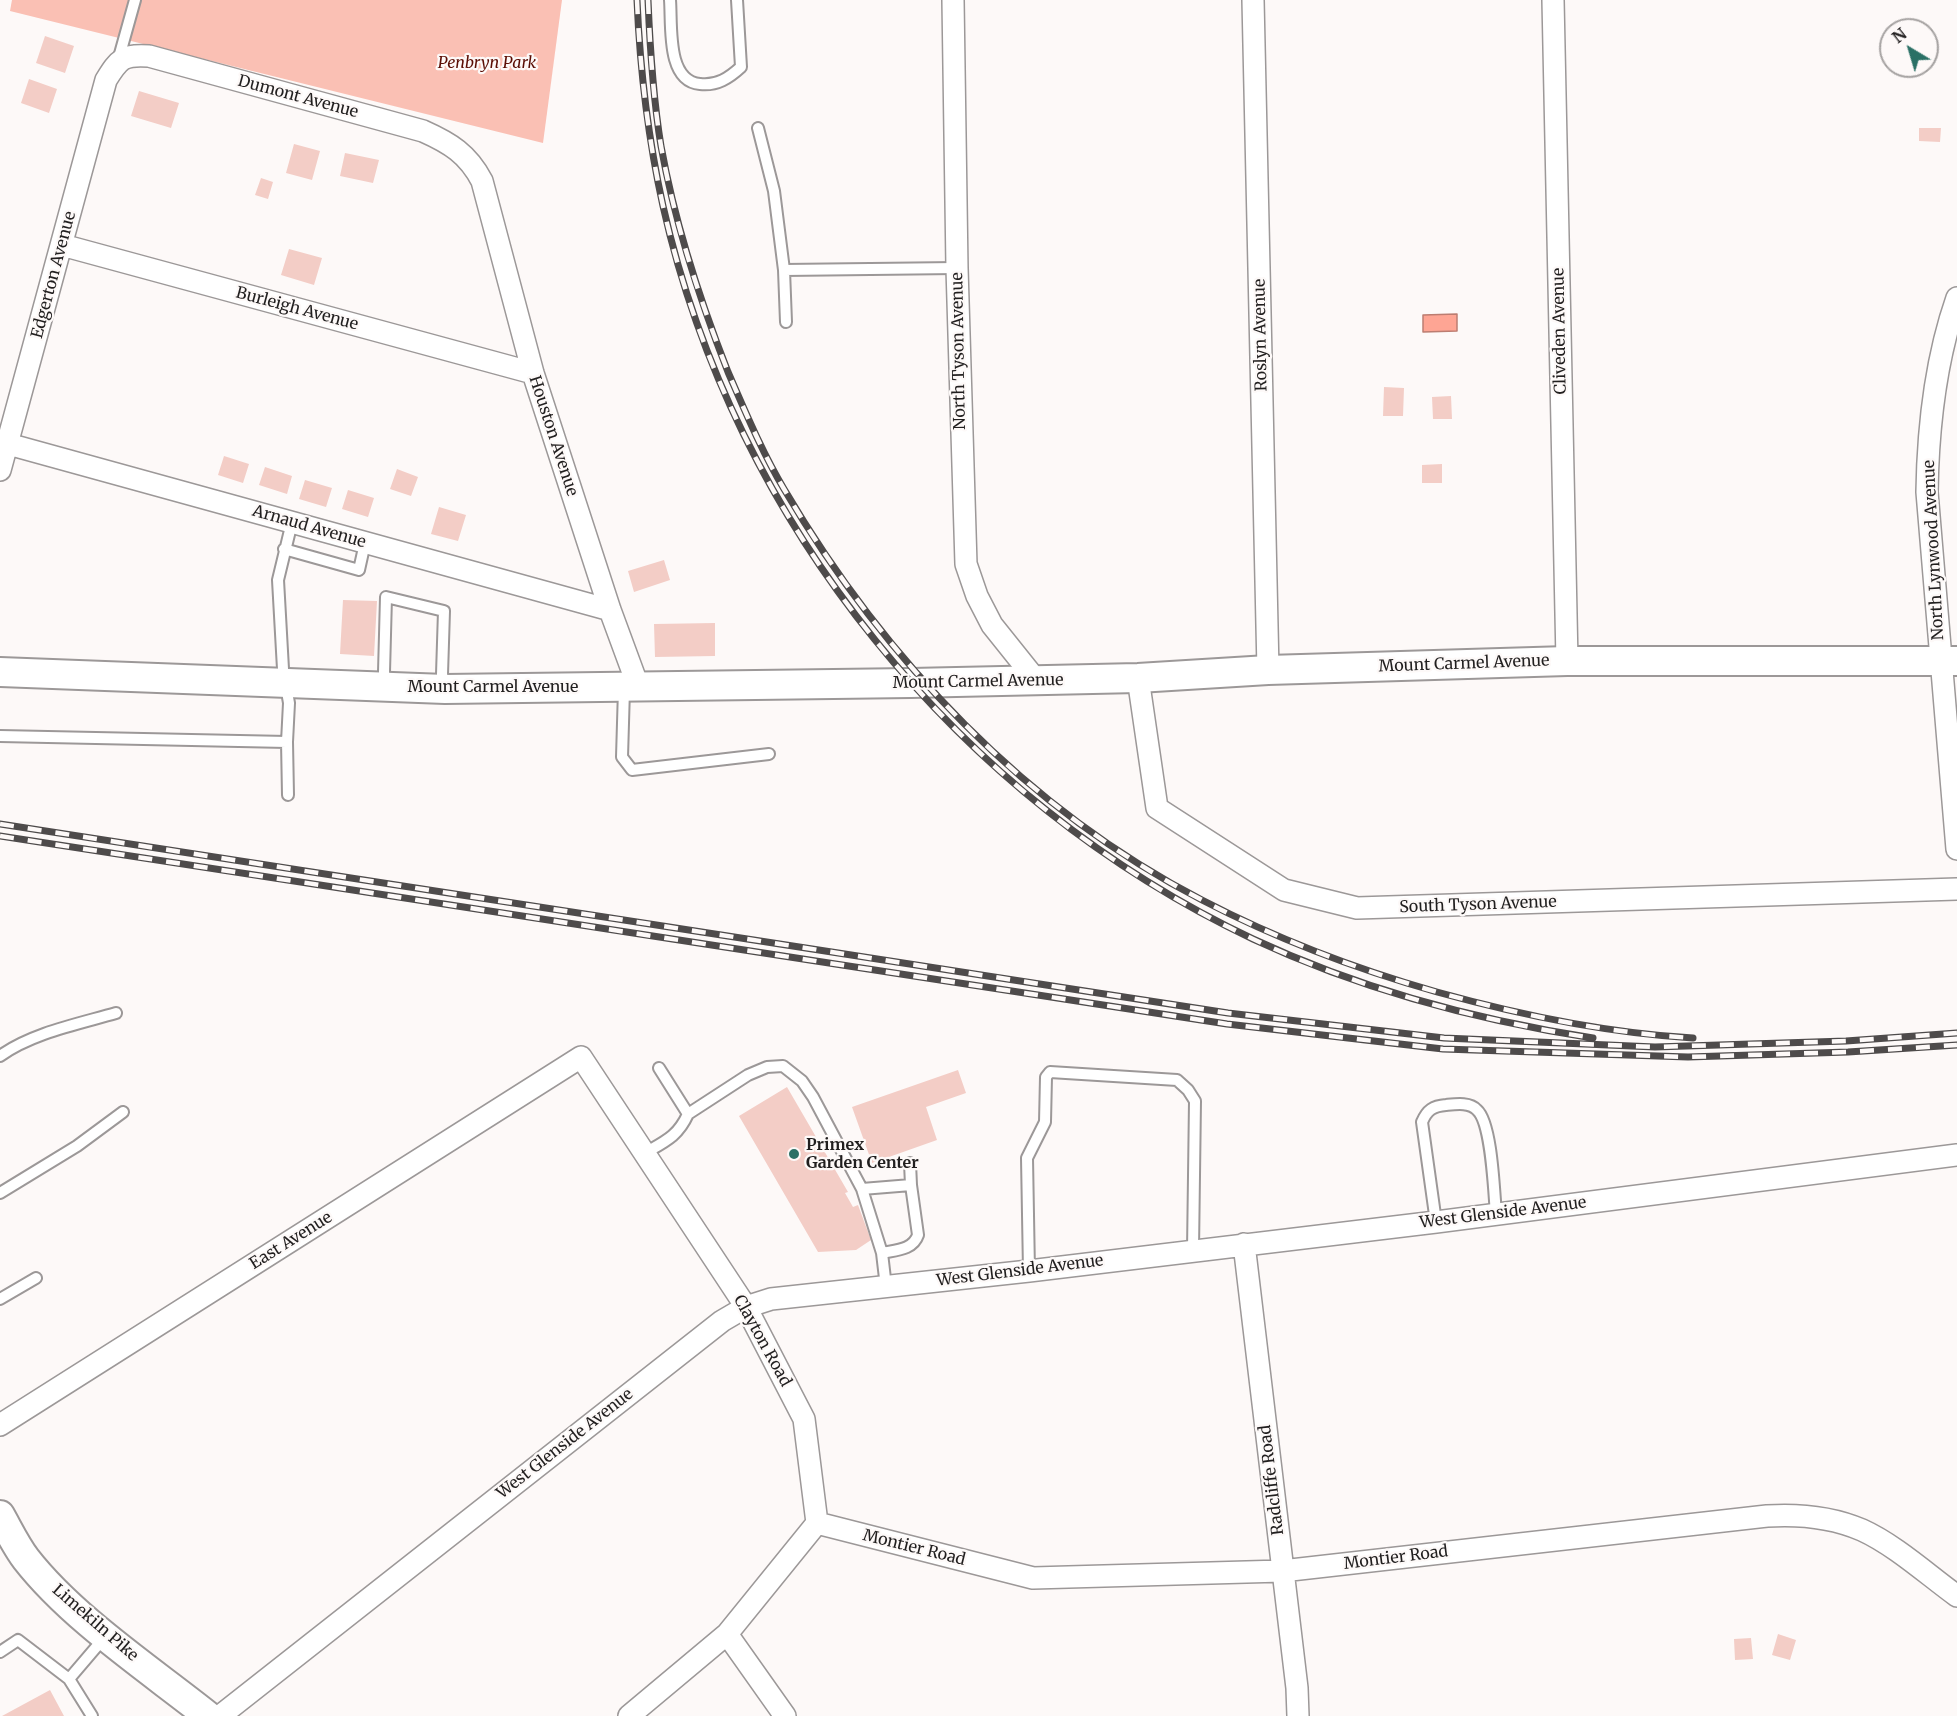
<!DOCTYPE html>
<style>
body{margin:0}
#map{position:relative;width:1957px;height:1716px;overflow:hidden;background:#fdf9f8;font-family:Merriweather,serif}
canvas{display:block}
.north{position:absolute;left:1879px;top:18px;width:60px;height:60px;box-sizing:border-box;background:#fdf9f8;border:2px solid #a5a2a1;border-radius:50%;rotate:322deg;font-size:16px;font-weight:700;line-height:24px;text-align:center;color:#211f1f}
.north::after{content:'';display:block;margin:auto;width:21px;height:27px;background:#2a7065;clip-path:polygon(50% 0,100% 100%,50% 72%,0 100%)}
</style>
<div id="map">
<canvas width="1957" height="1716"></canvas>
<div class="north">N</div>
</div>
<script>
const c = document.querySelector('canvas').getContext('2d');
c.lineJoin = 'round';
function paint(path, color) { c.fillStyle = color; c.fill(path, 'evenodd'); }
function strokePath(path, color, width, dash) { c.strokeStyle = color; c.lineWidth = width; c.lineCap = dash ? 'butt' : 'round'; c.setLineDash(dash || []); c.stroke(path); }
function write(font, color, halo, rows, align = 'center') {
  c.font = font + ' Merriweather,serif'; c.lineWidth = 4.5; c.setLineDash([]); c.textBaseline = 'middle'; c.strokeStyle = halo; c.fillStyle = color; for (const [text, x, y, turn = 0] of rows) {
    c.save(); c.translate(x, y); c.rotate((+turn || 0) * Math.PI / 180); c.textAlign = isNaN(turn) ? turn : align; if (halo) c.strokeText(text, 0, 0); c.fillText(text, 0, 0); c.restore();
  }
}
paint(new Path2D(`
 M 12,0 L 562,0 L 543,143 L 10,11 Z`), '#fac0b4');
const water = new Path2D(`
 M 1457,314 L 1457,331 L 1423,332 L 1423,315 Z`);
paint(water, '#fea594');
strokePath(water, '#bc7d71', 1.5);
paint(new Path2D(`
 M 45,36 L 74,46 L 65,73 L 36,63 Z
 M 29,79 L 57,89 L 49,113 L 21,103 Z
 M 139,91 L 179,103 L 171,128 L 131,116 Z
 M 1919,128 L 1941,128 L 1940,142 L 1919,141 Z
 M 294,144 L 320,151 L 312,180 L 286,173 Z
 M 345,153 L 379,160 L 373,183 L 340,176 Z
 M 261,178 L 273,182 L 268,199 L 255,195 Z
 M 289,249 L 322,258 L 314,285 L 281,275 Z
 M 1384,387 L 1404,388 L 1403,416 L 1383,416 Z
 M 1451,396 L 1452,419 L 1433,419 L 1432,397 Z
 M 224,456 L 249,464 L 243,483 L 218,475 Z
 M 1442,464 L 1442,483 L 1422,483 L 1422,465 Z
 M 265,467 L 292,476 L 287,494 L 259,485 Z
 M 397,469 L 418,477 L 411,496 L 390,489 Z
 M 305,480 L 332,488 L 326,507 L 299,499 Z
 M 348,490 L 374,498 L 368,517 L 342,509 Z
 M 439,507 L 466,515 L 458,541 L 431,534 Z
 M 664,560 L 670,580 L 634,592 L 628,571 Z
 M 343,600 L 377,601 L 374,656 L 340,654 Z
 M 715,623 L 715,656 L 655,657 L 654,624 Z
 M 958,1070 L 966,1093 L 926,1107 L 937,1140 L 872,1163 L 852,1107 Z
 M 787,1087 L 848,1192 L 845,1193 L 853,1207 L 858,1205 L 871,1240 L 856,1250 L 818,1252 L 739,1116 Z
 M 1778,1634 L 1796,1640 L 1790,1660 L 1772,1655 Z
 M 1751,1638 L 1753,1659 L 1735,1660 L 1734,1639 Z
 M 50,1690 L 64,1716 L 2,1716 Z`), '#f3cdc6');
const lane = new Path2D(`
 M 670,0 C 672,25 666,81 700,84 C 717,86 729,78 741,67 L 737,0
 M 118,61 L 135,0
 M 758,128 L 774,191 L 784,270 L 957,268
 M 784,270 L 786,322
 M 284,549 L 359,570 L 365,543
 M 386,686 L 384,672 L 386,597 L 444,611 L 442,674 L 445,689
 M 624,689 L 622,757 L 632,770 L 769,754
 M 0,736 L 287,742
 M 288,795 L 287,742 L 289,703 L 283,669 L 278,580 L 292,522
 M 0,1056 C 32,1033 78,1024 116,1013
 M 688,1114 L 748,1075 L 767,1067 L 783,1066 L 802,1081 L 813,1097 L 862,1189 L 882,1253 L 886,1287
 M 645,1153 C 666,1141 678,1136 688,1114 L 659,1068
 M 910,1163 L 911,1185
 M 862,1189 L 911,1185 L 918,1235 C 913,1250 896,1250 882,1253
 M 0,1193 L 77,1146 L 123,1112
 M 1436,1222 L 1422,1122 C 1427,1110 1433,1106 1446,1105 C 1456,1104 1470,1102 1477,1110 C 1492,1123 1494,1193 1496,1214
 M 1029,1271 L 1027,1158 L 1045,1122 L 1046,1077 L 1050,1072 L 1177,1080 L 1188,1090 L 1195,1101 L 1193,1250
 M 0,1299 L 36,1278
 M 0,1652 L 18,1640 L 69,1679
 M 92,1716 L 69,1679 L 104,1638`);
const street = new Path2D(`
 M 953,0 L 957,268 L 966,564 L 977,596 L 992,625 L 1036,680
 M 1253,0 L 1268,670
 M 1553,0 L 1567,661
 M 62,245 L 533,373
 M 1957,298 C 1935,361 1928,426 1927,492 L 1957,849
 M 8,444 L 610,610
 M 0,470 L 106,80 C 119,59 123,54 149,56 L 423,131 C 450,143 468,154 482,181 L 533,373 L 610,610 L 638,686
 M 1138,678 L 1157,808 L 1284,890 L 1357,908 L 1957,889
 M 1244,1244 L 1297,1688 L 1298,1716
 M 0,1425 L 581,1057 L 746,1307 L 804,1419 L 817,1523 L 727,1634 L 629,1716
 M 817,1523 L 1033,1578 L 1282,1571 L 1767,1516 C 1799,1514 1832,1517 1862,1530 C 1895,1545 1928,1575 1957,1596
 M 727,1634 L 785,1716
 M 220,1716 L 722,1321 L 746,1307 L 771,1299 L 1029,1271 L 1436,1222 L 1957,1155`);
const secondary = new Path2D(`
 M 0,672 L 445,689 L 911,683 L 1138,678 L 1268,670 L 1567,661 L 1957,661
 M 0,1515 C 8,1529 16,1546 26,1559 C 72,1618 149,1669 208,1716`);
strokePath(lane, '#9c9898', 14);
strokePath(street, '#9c9898', 24);
strokePath(secondary, '#9c9898', 32);
strokePath(lane, '#fff', 10);
strokePath(street, '#fff', 21);
strokePath(secondary, '#fff', 28);
const rail = new Path2D(`
 M 637,0 C 640,70 648,138 663,206 C 734,523 960,801 1253,939 C 1360,989 1476,1020 1593,1038
 M 648,0 C 650,49 653,97 661,146 C 675,224 699,298 728,372 C 745,411 762,452 784,489 C 884,659 1026,809 1202,900 C 1277,939 1356,969 1437,992 C 1520,1015 1607,1033 1693,1038
 M 0,824 L 1228,1013 L 1444,1038 L 1655,1047 L 1846,1041 L 1957,1033
 M 0,836 L 1227,1024 L 1443,1049 L 1688,1057 L 1848,1052 L 1957,1045`);
strokePath(rail, '#4e4b4b', 7);
strokePath(rail, '#fdf9f8', 4.5, [14]);
for (const [x, y, r, color] of [
 [794,1154,6,"#2a7065"]
]) { const dot = new Path2D(); dot.arc(x, y, r, 0, 2 * Math.PI); c.fillStyle = color; c.fill(dot); strokePath(dot, '#fdf9f8', 2); }
write('italic 16px', '#5b0d04', '#fdf9f8', [
 ["Penbryn Park",487,63]
]);
write('16px', '#211f1f', '#fdf9f8', [
 ["Dumont Avenue",298,97,15],
 ["Edgerton Avenue",54,275,-75],
 ["Burleigh Avenue",297,309,15],
 ["Cliveden Avenue",1560,331,-91],
 ["Roslyn Avenue",1261,335,-91],
 ["North Tyson Avenue",959,351,-91],
 ["Houston Avenue",553,436,72],
 ["Arnaud Avenue",309,527,16],
 ["North Lynwood Avenue",1934,550,-93],
 ["Mount Carmel Avenue",1464,664,-2],
 ["Mount Carmel Avenue",978,682,-1],
 ["Mount Carmel Avenue",493,687],
 ["South Tyson Avenue",1478,905,-2],
 ["West Glenside Avenue",1503,1213,-7],
 ["East Avenue",291,1241,-32],
 ["West Glenside Avenue",1020,1271,-7],
 ["Clayton Road",762,1341,61],
 ["West Glenside Avenue",565,1444,-38],
 ["Radcliffe Road",1272,1480,-97],
 ["Montier Road",914,1548,14],
 ["Montier Road",1396,1558,-7],
 ["Limekiln Pike",95,1623,41]
]);
write('bold 16px', '#211f1f', '#fdf9f8', [
 ["Primex",806,1145],
 ["Garden Center",806,1163]
], 'left');
</script>
